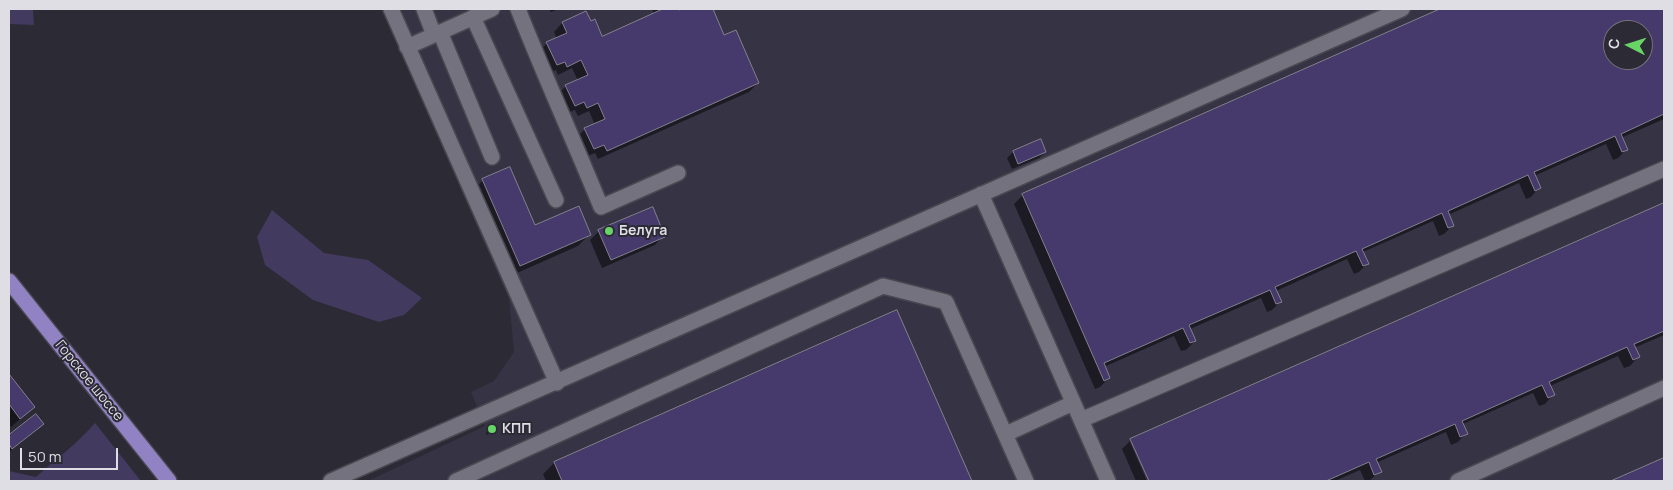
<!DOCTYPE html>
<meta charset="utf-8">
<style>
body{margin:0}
#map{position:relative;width:1673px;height:490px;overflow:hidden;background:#2c2a35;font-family:Manrope,sans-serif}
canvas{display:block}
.frame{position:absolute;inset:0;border:10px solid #dfdee5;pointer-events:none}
.north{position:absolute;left:1603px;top:20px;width:50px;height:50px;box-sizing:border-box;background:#2c2a35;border:1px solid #74727b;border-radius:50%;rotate:275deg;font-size:14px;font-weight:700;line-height:20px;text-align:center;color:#dfdee5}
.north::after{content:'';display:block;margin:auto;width:18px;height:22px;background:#67d465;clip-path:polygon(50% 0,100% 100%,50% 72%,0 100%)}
.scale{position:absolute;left:20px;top:448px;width:98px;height:22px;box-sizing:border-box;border:2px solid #dfdee5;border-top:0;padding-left:6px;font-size:15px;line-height:18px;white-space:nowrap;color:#dfdee5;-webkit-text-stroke:4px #2c2a35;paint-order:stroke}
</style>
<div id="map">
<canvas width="1673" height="490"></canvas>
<div class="frame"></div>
<div class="north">С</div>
<div class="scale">50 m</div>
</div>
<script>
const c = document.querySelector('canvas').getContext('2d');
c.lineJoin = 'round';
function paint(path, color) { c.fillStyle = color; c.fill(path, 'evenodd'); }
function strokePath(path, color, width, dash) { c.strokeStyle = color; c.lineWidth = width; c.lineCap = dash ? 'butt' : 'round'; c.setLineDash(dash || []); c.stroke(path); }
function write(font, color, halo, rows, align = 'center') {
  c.font = font + ' Manrope,sans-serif'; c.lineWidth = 4; c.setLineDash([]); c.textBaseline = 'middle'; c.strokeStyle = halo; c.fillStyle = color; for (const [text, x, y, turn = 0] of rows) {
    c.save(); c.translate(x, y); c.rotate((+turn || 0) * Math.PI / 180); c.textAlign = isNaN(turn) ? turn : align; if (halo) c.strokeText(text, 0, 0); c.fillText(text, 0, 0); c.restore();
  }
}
paint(new Path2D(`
 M 382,9 L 1664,9 L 1664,481 L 368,481 L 485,426 L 471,392 L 494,381 L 514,352 L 509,299 ZM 1613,30 L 1643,30 L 1643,60 L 1613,60 Z`), '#363344');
paint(new Path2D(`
 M 9,9 L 33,9 L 34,25 L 9,24 Z
 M 272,210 L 324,253 L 368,260 L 422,298 L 404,315 L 379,322 L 313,300 L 265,265 L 257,237 Z
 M 95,423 L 141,481 L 9,481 L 9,471 L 36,477 C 56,459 78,443 95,423 Z`), '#423a5f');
paint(new Path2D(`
 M 549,9 L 559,9 L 551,12 Z
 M 652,9 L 677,9 L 678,12 L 685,9 L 711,9 L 724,37 L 758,83 L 749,92 L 598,159 L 595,153 L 585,157 L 576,138 L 585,129 L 595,125 L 589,111 L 578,116 L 575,110 L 565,114 L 557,95 L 566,86 L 578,81 L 572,68 L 558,75 L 556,70 L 548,74 L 538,52 L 547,43 L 557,39 L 554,32 L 562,23 L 590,23 L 601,37 L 654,14 Z
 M 1443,9 L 1664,9 L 1664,119 L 1621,138 L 1627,149 L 1618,158 L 1613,160 L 1606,144 L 1534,176 L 1539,188 L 1531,197 L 1526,199 L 1519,183 L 1448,215 L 1453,225 L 1444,234 L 1439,236 L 1433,221 L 1363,252 L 1368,263 L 1359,272 L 1354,274 L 1347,259 L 1276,291 L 1280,302 L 1272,310 L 1267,312 L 1261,298 L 1190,329 L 1195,341 L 1186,350 L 1181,351 L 1174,336 L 1104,367 L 1109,378 L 1100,387 L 1095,389 L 1014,204 L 1023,195 ZM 1613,30 L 1643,30 L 1643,60 L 1613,60 Z
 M 1040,141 L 1045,152 L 1039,158 L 1012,169 L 1007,158 L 1013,152 Z
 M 483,180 L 534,227 L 590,234 L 578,246 L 508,277 L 471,192 Z
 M 1664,204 L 1664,335 L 1634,348 L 1638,357 L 1630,366 L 1624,368 L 1618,356 L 1550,386 L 1553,395 L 1545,404 L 1539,406 L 1533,393 L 1463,424 L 1466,433 L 1458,442 L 1451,445 L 1446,432 L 1376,463 L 1380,471 L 1369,481 L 1365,481 L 1360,470 L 1335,481 L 1150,481 L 1133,442 L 1130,442 L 1147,481 L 1136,481 L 1122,449 L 1131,440 Z
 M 599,231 L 663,236 L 655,245 L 602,268 L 590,240 Z
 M 896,311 L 971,481 L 546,481 L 543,474 L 554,463 Z
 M 9,376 L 34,407 L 11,427 L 9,424 Z
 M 36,416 L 37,430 L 9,452 L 9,437 Z
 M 494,427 L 495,430 L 487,435 L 486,432 Z
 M 1664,459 L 1664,481 L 1614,481 Z`), '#0007');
const building = new Path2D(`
 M 663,9 L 678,9 L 679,10 L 682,9 L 713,9 L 724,35 L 736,30 L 759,83 L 607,151 L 604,145 L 594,149 L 584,128 L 605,119 L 598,103 L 587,108 L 584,102 L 575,106 L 565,85 L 588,75 L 581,60 L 567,67 L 565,62 L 557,65 L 546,42 L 567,33 L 562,22 L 586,11 L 591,21 L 595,19 L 602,36 Z
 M 1440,9 L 1664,9 L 1664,114 L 1621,134 L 1628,150 L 1622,152 L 1615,136 L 1534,172 L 1541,188 L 1535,191 L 1528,175 L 1448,211 L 1454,226 L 1448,228 L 1442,213 L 1362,249 L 1369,264 L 1363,266 L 1356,251 L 1275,287 L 1282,302 L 1276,304 L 1270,290 L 1189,325 L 1196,341 L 1190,343 L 1183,328 L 1104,363 L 1110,378 L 1104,381 L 1022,194 ZM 1613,30 L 1643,30 L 1643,60 L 1613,60 Z
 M 1041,139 L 1046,152 L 1018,164 L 1013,151 Z
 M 510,167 L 535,225 L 579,206 L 591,235 L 520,266 L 482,179 Z
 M 1664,203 L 1664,331 L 1634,344 L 1640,357 L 1633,360 L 1627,347 L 1549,382 L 1555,395 L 1548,398 L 1542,385 L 1462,421 L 1468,434 L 1460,437 L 1455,424 L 1376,459 L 1382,472 L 1374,475 L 1369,462 L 1326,481 L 1149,481 L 1130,439 Z
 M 653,207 L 665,237 L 611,260 L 598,230 Z
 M 897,310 L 972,481 L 562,481 L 554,462 Z
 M 9,374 L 35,407 L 20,419 L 9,404 Z
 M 36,414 L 44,424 L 12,449 L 9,444 L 9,435 Z
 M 1664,458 L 1664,481 L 1611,481 Z`);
paint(building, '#463a6d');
strokePath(building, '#83808d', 1);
const minor = new Path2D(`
 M 391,9 L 557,383
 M 518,9 C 544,75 574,141 601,207 L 678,173
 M 473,17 L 556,200
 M 440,32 L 492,157
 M 434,35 L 492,9
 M 407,47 L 434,35 L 424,9
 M 981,194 L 1108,481
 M 1081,420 L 1664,169
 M 1006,434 L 1073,403
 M 331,481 L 1402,9
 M 456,481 L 883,286 L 946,302 L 1026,481
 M 1458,481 L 1664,388`);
const major = new Path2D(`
 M 9,281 L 169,481`);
strokePath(minor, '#494850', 18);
strokePath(major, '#494850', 18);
strokePath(minor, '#74727f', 15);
strokePath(major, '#9182c3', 15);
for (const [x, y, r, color] of [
 [609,231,5,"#67d465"],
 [492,429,5,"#67d465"]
]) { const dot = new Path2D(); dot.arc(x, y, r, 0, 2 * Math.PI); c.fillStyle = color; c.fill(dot); strokePath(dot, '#2c2a35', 2); }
write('bold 14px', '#dfdee5', '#2c2a35', [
 ["Белуга",619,231],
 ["КПП",502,429]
], 'left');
write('14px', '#dfdee5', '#2c2a35', [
 ["Горское шоссе",89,381,51]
]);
</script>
